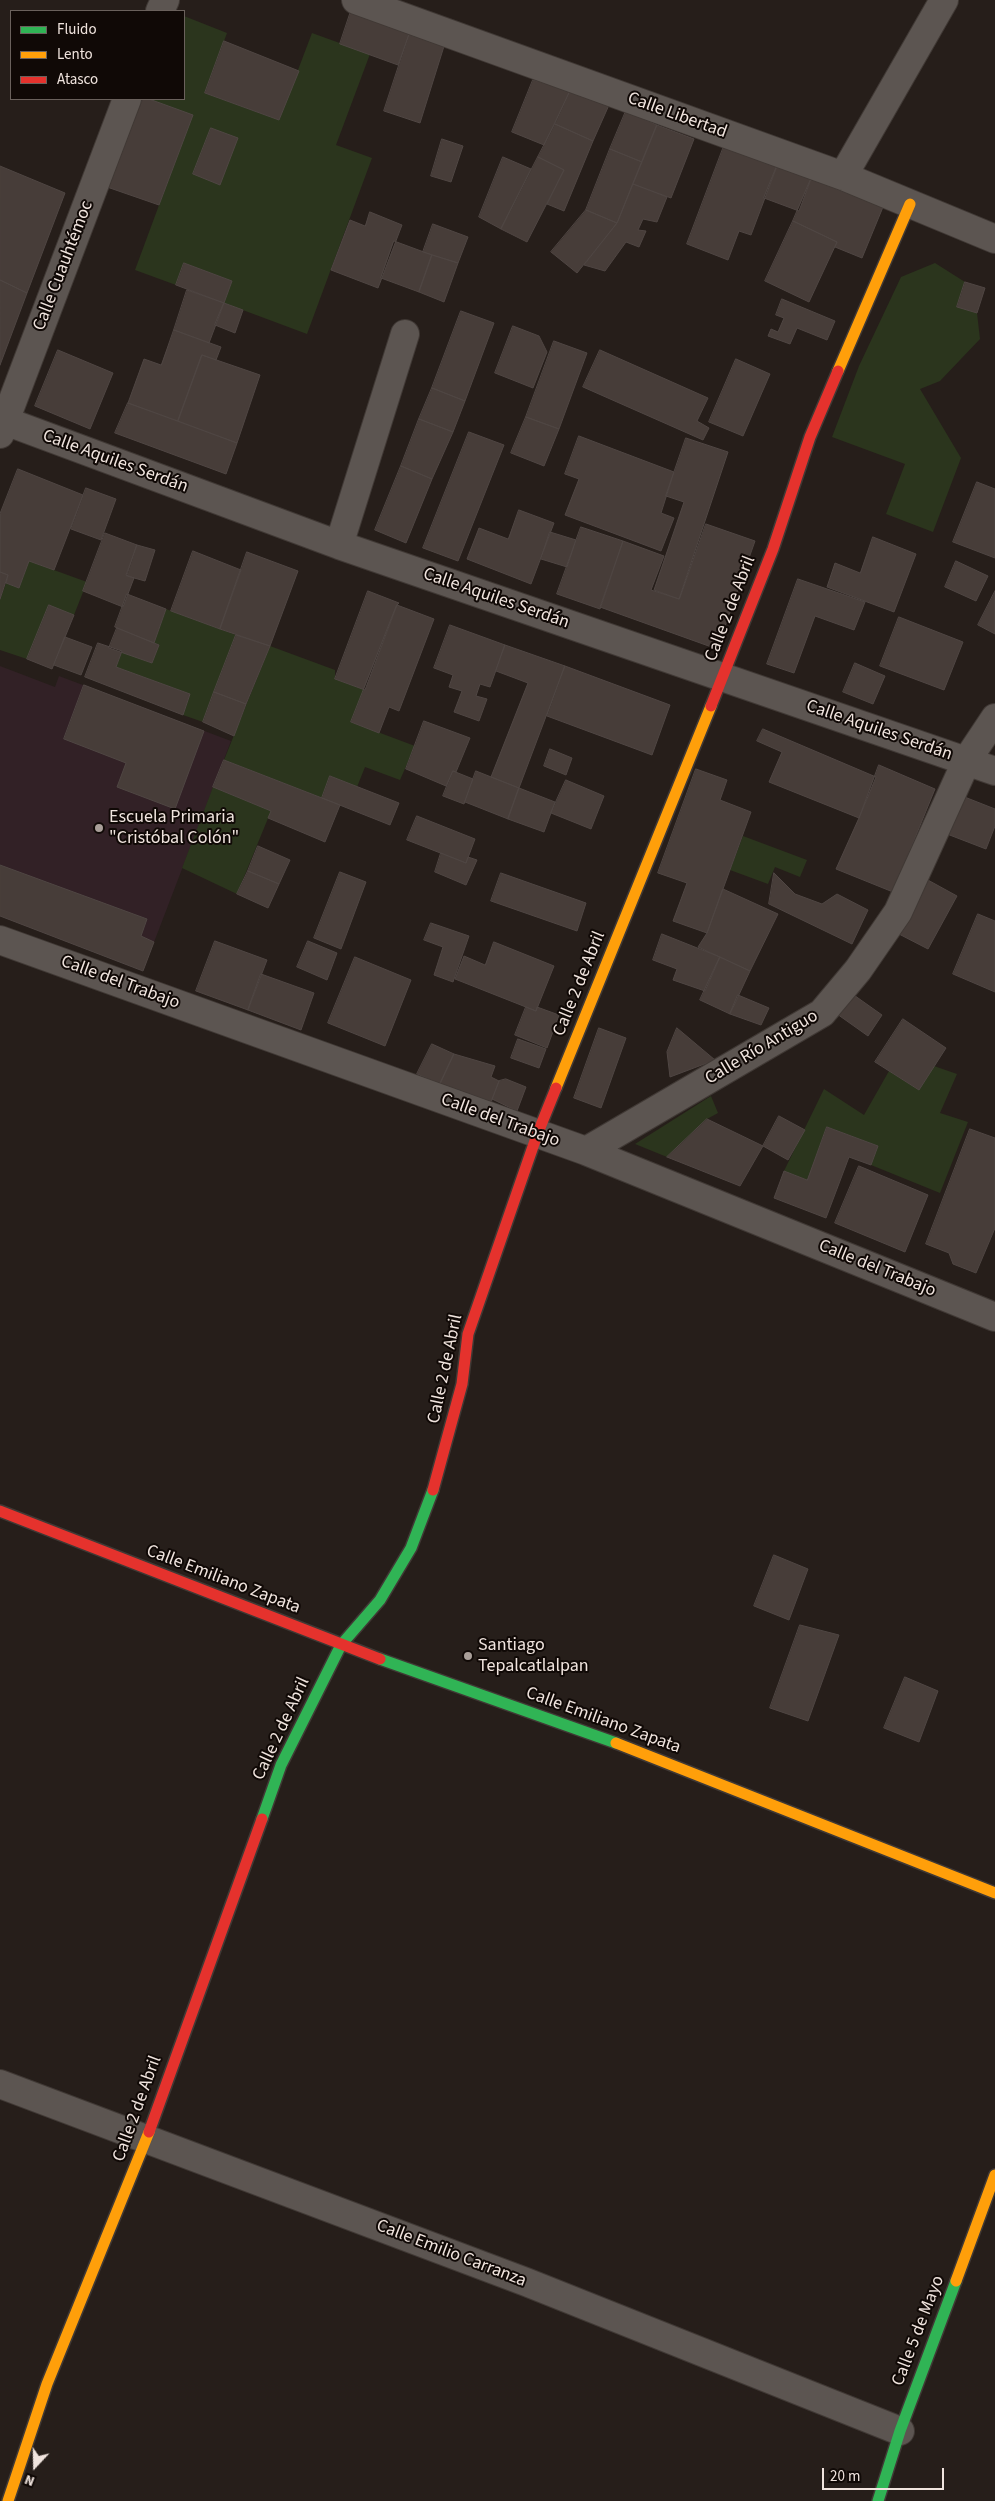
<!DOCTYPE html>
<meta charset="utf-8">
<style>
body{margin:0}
#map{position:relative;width:995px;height:2501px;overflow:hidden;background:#261e1a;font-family:"Source Sans 3",sans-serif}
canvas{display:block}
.legend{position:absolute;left:10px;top:10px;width:175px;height:90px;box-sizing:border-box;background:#100906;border:1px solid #6a615c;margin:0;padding:6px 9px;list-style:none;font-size:15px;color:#f0e4de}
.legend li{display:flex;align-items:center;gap:10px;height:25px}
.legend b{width:25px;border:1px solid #6a615c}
.north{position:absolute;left:10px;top:2441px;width:50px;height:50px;-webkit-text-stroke:4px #100906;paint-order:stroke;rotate:201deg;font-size:14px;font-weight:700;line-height:20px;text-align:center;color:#f0e4de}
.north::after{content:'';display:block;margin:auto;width:18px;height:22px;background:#f0e4de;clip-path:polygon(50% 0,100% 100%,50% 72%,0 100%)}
.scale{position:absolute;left:822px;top:2468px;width:122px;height:22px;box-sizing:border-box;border:2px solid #f0e4de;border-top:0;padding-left:6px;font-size:15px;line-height:18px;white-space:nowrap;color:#f0e4de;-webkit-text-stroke:4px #100906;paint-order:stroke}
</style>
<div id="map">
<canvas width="995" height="2501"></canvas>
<ul class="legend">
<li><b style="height:6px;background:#30b455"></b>Fluido</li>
<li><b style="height:6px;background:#ff9f0a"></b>Lento</li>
<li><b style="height:6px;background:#e5322d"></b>Atasco</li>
</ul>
<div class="north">N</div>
<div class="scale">20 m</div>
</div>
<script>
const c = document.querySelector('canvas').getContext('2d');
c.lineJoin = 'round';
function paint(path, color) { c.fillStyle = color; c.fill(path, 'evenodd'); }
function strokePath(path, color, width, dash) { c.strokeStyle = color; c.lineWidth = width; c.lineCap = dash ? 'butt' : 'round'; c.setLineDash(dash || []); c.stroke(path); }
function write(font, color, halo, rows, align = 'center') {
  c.font = font + ' "Source Sans 3",sans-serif'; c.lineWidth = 4; c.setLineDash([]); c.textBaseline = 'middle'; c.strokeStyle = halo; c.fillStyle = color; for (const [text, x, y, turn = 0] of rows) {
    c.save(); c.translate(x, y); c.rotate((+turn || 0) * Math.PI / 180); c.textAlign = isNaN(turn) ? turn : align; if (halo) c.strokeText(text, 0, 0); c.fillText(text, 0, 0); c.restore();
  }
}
paint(new Path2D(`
 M 0,666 L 55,687 L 59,676 L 231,741 L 143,971 L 0,916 Z`), '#322126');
paint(new Path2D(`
 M 184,16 L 227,33 L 205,93 L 279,120 L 312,33 L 370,54 L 336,145 L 372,158 L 307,334 L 224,303 L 232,281 L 184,263 L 176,285 L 135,270 L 192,116 L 149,99 L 184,99 Z
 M 935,263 L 965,282 L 957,306 L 977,313 L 980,339 L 940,381 L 920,389 L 961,458 L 933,532 L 886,514 L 905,464 L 832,437 L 859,366 L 901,277 Z
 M 29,561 L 87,582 L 74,615 L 49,606 L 27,659 L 0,650 L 0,599 L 6,583 L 19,588 Z
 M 166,609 L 236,635 L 203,722 L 183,715 L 190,694 L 116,667 L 122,651 L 152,663 L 159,645 L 154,643 Z
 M 270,646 L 335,670 L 335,679 L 365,690 L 351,722 L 415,746 L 400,780 L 365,767 L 357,787 L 330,776 L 322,798 L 224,760 Z
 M 213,787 L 271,811 L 237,894 L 182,868 Z
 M 743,836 L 807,860 L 800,877 L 775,867 L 768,884 L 730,870 Z
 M 934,1066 L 957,1074 L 940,1113 L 968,1122 L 940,1193 L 871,1165 L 878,1146 L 827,1127 L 807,1180 L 784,1171 L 824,1089 L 864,1115 L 889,1071 L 919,1090 Z
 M 711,1096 L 718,1113 L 707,1119 L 667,1157 L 635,1144 Z`), '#2b351d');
const building = new Path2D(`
 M 351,11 L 410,32 L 398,65 L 340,44 Z
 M 410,32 L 445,43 L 420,123 L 384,111 Z
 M 224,41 L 299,71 L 279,120 L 205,93 Z
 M 533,80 L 571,89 L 544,145 L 512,132 Z
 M 571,89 L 609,105 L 593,141 L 555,124 Z
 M 143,99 L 149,99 L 193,115 L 159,205 L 107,187 Z
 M 626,111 L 657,125 L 642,162 L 610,149 Z
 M 555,124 L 593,141 L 564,211 L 547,204 L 564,170 L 538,157 Z
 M 657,125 L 694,139 L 671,198 L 633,184 Z
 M 211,128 L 238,138 L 220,185 L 193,174 Z
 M 442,139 L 463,146 L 451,182 L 431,176 Z
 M 724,146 L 777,166 L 751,235 L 739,231 L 728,260 L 687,244 Z
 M 610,149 L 642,162 L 617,223 L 586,210 Z
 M 503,157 L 531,169 L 501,229 L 479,217 Z
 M 538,157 L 564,170 L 527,242 L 501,229 Z
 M 0,166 L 65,193 L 27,293 L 0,280 Z
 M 777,166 L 811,179 L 799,211 L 764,198 Z
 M 811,179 L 883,207 L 862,258 L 835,247 L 837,242 L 793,221 Z
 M 633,184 L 667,197 L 657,222 L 643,219 L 638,230 L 646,231 L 639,247 L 626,242 L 605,271 L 584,265 L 617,223 Z
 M 586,210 L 617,223 L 577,273 L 551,252 Z
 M 370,212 L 402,225 L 378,288 L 331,270 L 350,220 L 365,226 Z
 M 793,221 L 837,242 L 809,302 L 765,281 Z
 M 433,224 L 468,237 L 458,263 L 423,252 Z
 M 394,241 L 432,255 L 419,292 L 381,278 Z
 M 432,255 L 458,263 L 444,302 L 419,292 Z
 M 184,263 L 232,281 L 224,303 L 176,285 Z
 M 0,280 L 27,293 L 0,365 Z
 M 965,282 L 985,288 L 977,313 L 957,307 Z
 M 187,290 L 224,303 L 209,343 L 174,330 Z
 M 782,299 L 835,321 L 827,340 L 797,328 L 790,344 L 768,336 L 771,329 L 778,332 L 784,318 L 776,315 Z
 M 224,303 L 243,310 L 235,333 L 215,325 Z
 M 461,311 L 494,323 L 465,401 L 432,388 Z
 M 513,326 L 539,336 L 547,352 L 533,388 L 495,373 Z
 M 174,330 L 221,347 L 216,360 L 202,355 L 178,421 L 128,403 L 144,359 L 161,365 Z
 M 554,341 L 587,353 L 559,429 L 526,417 Z
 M 58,350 L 113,373 L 90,429 L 35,406 Z
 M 600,350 L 708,398 L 697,421 L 709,428 L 703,440 L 583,387 Z
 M 202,355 L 260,375 L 237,443 L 178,421 Z
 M 736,359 L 770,374 L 743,436 L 709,422 Z
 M 432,388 L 465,401 L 453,432 L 419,419 Z
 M 128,403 L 237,443 L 226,474 L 115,433 Z
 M 526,417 L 559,429 L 544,466 L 511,453 Z
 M 419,419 L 453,432 L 432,479 L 401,466 Z
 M 469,432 L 504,445 L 458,561 L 423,548 Z
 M 579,436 L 674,472 L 661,513 L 674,518 L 661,551 L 565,515 L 579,479 L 565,474 Z
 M 686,438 L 728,452 L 679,599 L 654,590 L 684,502 L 666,496 Z
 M 401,466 L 432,479 L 406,543 L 375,530 Z
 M 18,469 L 83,495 L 54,570 L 29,561 L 19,588 L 6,583 L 8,575 L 0,572 L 0,514 Z
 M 977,482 L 995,489 L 995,558 L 953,542 Z
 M 86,488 L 116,499 L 101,540 L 71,529 Z
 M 519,510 L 554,523 L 531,584 L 467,559 L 479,528 L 508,539 Z
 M 706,524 L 755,541 L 717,649 L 600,607 L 623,541 L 664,556 L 651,590 L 679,599 Z
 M 581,527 L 623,541 L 600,609 L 557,594 Z
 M 550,532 L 576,540 L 567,567 L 541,559 Z
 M 105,533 L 137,545 L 126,575 L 134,578 L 123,607 L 83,591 Z
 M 873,537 L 916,554 L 894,612 L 827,587 L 835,563 L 860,573 Z
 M 137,545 L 155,550 L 145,581 L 127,576 Z
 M 193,551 L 241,570 L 220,629 L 171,611 Z
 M 247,552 L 298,571 L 270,646 L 220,629 Z
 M 956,561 L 988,576 L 976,601 L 945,587 Z
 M 0,572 L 8,575 L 0,599 Z
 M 798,579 L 865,602 L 854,630 L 815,616 L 794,673 L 767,664 Z
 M 368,591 L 399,603 L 397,605 L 365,690 L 335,679 Z
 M 995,591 L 995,634 L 978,625 Z
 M 127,594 L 166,609 L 154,643 L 115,627 Z
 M 49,605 L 74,615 L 52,669 L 27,659 Z
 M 397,605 L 434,619 L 399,711 L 389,707 L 379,733 L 351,722 Z
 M 899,617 L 963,642 L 944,690 L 880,666 Z
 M 450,625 L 505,645 L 490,687 L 480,684 L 476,696 L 487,699 L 479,721 L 454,712 L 462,691 L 449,687 L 453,675 L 434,668 Z
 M 117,628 L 159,645 L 152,663 L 109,648 Z
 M 236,635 L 270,646 L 246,704 L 214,692 Z
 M 65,637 L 92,647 L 81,675 L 54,665 Z
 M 98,643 L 122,651 L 116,667 L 190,694 L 183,715 L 85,677 Z
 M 505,645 L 565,666 L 519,788 L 491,777 L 528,683 L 496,671 Z
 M 855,663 L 885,676 L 873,704 L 843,692 Z
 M 565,666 L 670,705 L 652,755 L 547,716 Z
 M 84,685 L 204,731 L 175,809 L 117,787 L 126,763 L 64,739 Z
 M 214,692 L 246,704 L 234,736 L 203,722 Z
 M 424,721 L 470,738 L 456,772 L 453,771 L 446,786 L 406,769 Z
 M 763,729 L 876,777 L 859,818 L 769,782 L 782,752 L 757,741 Z
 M 550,749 L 572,758 L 566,775 L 544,766 Z
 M 224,760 L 340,805 L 325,842 L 268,818 L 271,811 L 213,787 Z
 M 879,765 L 935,789 L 893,892 L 836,869 L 859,818 Z
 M 696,769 L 727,780 L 720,800 L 751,812 L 707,933 L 673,921 L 687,883 L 658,873 Z
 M 453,771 L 473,779 L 464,804 L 443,796 Z
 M 476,771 L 519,788 L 508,819 L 465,802 Z
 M 330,776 L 399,803 L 390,825 L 322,798 Z
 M 566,780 L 604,796 L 591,829 L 551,813 Z
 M 519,788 L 555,802 L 544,832 L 508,819 Z
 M 962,796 L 995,809 L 995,826 L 986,849 L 947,834 Z
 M 417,816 L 475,839 L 466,863 L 407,840 Z
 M 258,846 L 290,860 L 279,884 L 248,871 Z
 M 441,853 L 466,863 L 468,857 L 477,860 L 466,885 L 435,872 Z
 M 0,865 L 147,919 L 141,936 L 154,942 L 143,971 L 0,916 Z
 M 248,871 L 279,884 L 268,908 L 237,894 Z
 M 340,872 L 366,882 L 341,949 L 314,938 Z
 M 501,873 L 586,903 L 577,931 L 491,901 Z
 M 774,873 L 795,894 L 822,904 L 837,894 L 868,910 L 852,944 L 769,904 Z
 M 926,879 L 957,896 L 928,949 L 897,933 Z
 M 723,889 L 778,914 L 750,971 L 698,947 L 707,933 Z
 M 978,914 L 995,921 L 995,992 L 953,974 Z
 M 431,923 L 469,936 L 453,982 L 434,975 L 443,947 L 424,940 Z
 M 662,934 L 720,957 L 705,991 L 673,980 L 677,969 L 653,960 Z
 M 215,941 L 267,960 L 248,1010 L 196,991 Z
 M 308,941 L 337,953 L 327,980 L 297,967 Z
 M 494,942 L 554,966 L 536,1011 L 455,979 L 464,956 L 485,965 Z
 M 355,957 L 411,980 L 385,1046 L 328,1023 Z
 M 720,957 L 750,971 L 730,1014 L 700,1000 Z
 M 261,974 L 314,993 L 301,1030 L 248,1010 Z
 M 851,993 L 882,1015 L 868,1036 L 837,1014 Z
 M 738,995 L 769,1008 L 761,1025 L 730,1014 Z
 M 526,1007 L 536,1011 L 537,1007 L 559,1015 L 547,1048 L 515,1035 Z
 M 903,1019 L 946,1048 L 919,1090 L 875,1062 Z
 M 599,1028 L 626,1038 L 601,1108 L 574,1098 Z
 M 677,1028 L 715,1060 L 670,1077 L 667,1052 Z
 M 518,1039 L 546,1049 L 539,1068 L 511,1058 Z
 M 432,1044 L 454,1054 L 440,1084 L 417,1074 Z
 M 454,1054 L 495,1066 L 491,1077 L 499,1081 L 490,1105 L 440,1084 Z
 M 506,1079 L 526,1087 L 517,1111 L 492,1099 L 499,1081 Z
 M 779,1116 L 805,1130 L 788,1160 L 763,1146 Z
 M 707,1119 L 763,1146 L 740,1186 L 667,1157 Z
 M 827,1127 L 878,1146 L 871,1165 L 849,1157 L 826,1218 L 774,1198 L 784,1171 L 807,1180 Z
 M 970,1129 L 995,1138 L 995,1228 L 976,1273 L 953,1264 L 949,1253 L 926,1244 Z
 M 859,1166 L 928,1195 L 905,1252 L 835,1223 Z
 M 774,1555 L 808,1569 L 789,1620 L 754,1606 Z
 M 800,1625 L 839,1635 L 808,1721 L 770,1708 Z
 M 905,1677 L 938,1691 L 919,1742 L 884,1728 Z`);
paint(building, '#473d39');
strokePath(building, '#4f4643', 1);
const street = new Path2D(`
 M 356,0 L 843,176 L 995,239
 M 160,11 L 165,0
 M 843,176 L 944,0
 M 0,419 L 339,545 L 995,771
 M 0,434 L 127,99
 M 339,545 L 405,334
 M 0,940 L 586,1151 L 995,1317
 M 586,1151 L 822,1013 L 858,970 L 898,912 L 967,760 L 995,718
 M 0,2084 L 526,2282 L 900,2431`);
const fast = new Path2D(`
 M 380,1659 L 616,1743
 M 262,1819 L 281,1765 L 341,1645 L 380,1600 L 411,1548 L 433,1490
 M 878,2501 L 900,2431 L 956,2281`);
const slow = new Path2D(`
 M 838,371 L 910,204
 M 556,1088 L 711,706
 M 616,1743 L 995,1893
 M 956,2281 L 995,2175
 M 8,2501 L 47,2384 L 149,2132`);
const jam = new Path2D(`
 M 711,706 L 773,549 L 810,437 L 838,371
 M 433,1490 L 462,1384 L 468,1334 L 537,1135 L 556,1088
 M 0,1511 L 380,1659
 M 149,2132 L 262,1819`);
strokePath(street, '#403935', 30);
strokePath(fast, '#403935', 14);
strokePath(slow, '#403935', 14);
strokePath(jam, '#403935', 14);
strokePath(street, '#5c5551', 28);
strokePath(fast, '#30b455', 11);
strokePath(slow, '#ff9f0a', 11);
strokePath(jam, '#e5322d', 11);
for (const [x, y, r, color] of [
 [99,828,5,"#a99f99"],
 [468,1656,5,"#a99f99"]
]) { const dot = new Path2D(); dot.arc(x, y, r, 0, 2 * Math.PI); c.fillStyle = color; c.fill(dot); strokePath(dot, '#100906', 2); }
write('18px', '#f0e4de', '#100906', [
 ["Calle Libertad",677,116,20],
 ["Calle Cuauhtémoc",64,266,-69],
 ["Calle Aquiles Serdán",115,462,20],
 ["Calle Aquiles Serdán",496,599,19],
 ["Calle 2 de Abril",731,609,-69],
 ["Calle Aquiles Serdán",879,731,19],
 ["Calle del Trabajo",120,983,20],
 ["Calle 2 de Abril",580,984,-68],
 ["Calle Río Antiguo",762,1048,-31],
 ["Calle del Trabajo",500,1121,20],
 ["Calle del Trabajo",877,1269,22],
 ["Calle 2 de Abril",446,1369,-78],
 ["Calle Emiliano Zapata",223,1580,21],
 ["Calle Emiliano Zapata",603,1721,20],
 ["Calle 2 de Abril",282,1729,-65],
 ["Calle 2 de Abril",138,2109,-70],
 ["Calle Emilio Carranza",451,2254,21],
 ["Calle 5 de Mayo",919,2331,-69]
]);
write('18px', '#f0e4de', '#100906', [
 ["Escuela Primaria",109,818],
 ["\"Cristóbal Colón\"",109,839],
 ["Santiago",478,1646],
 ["Tepalcatlalpan",478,1667]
], 'left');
</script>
